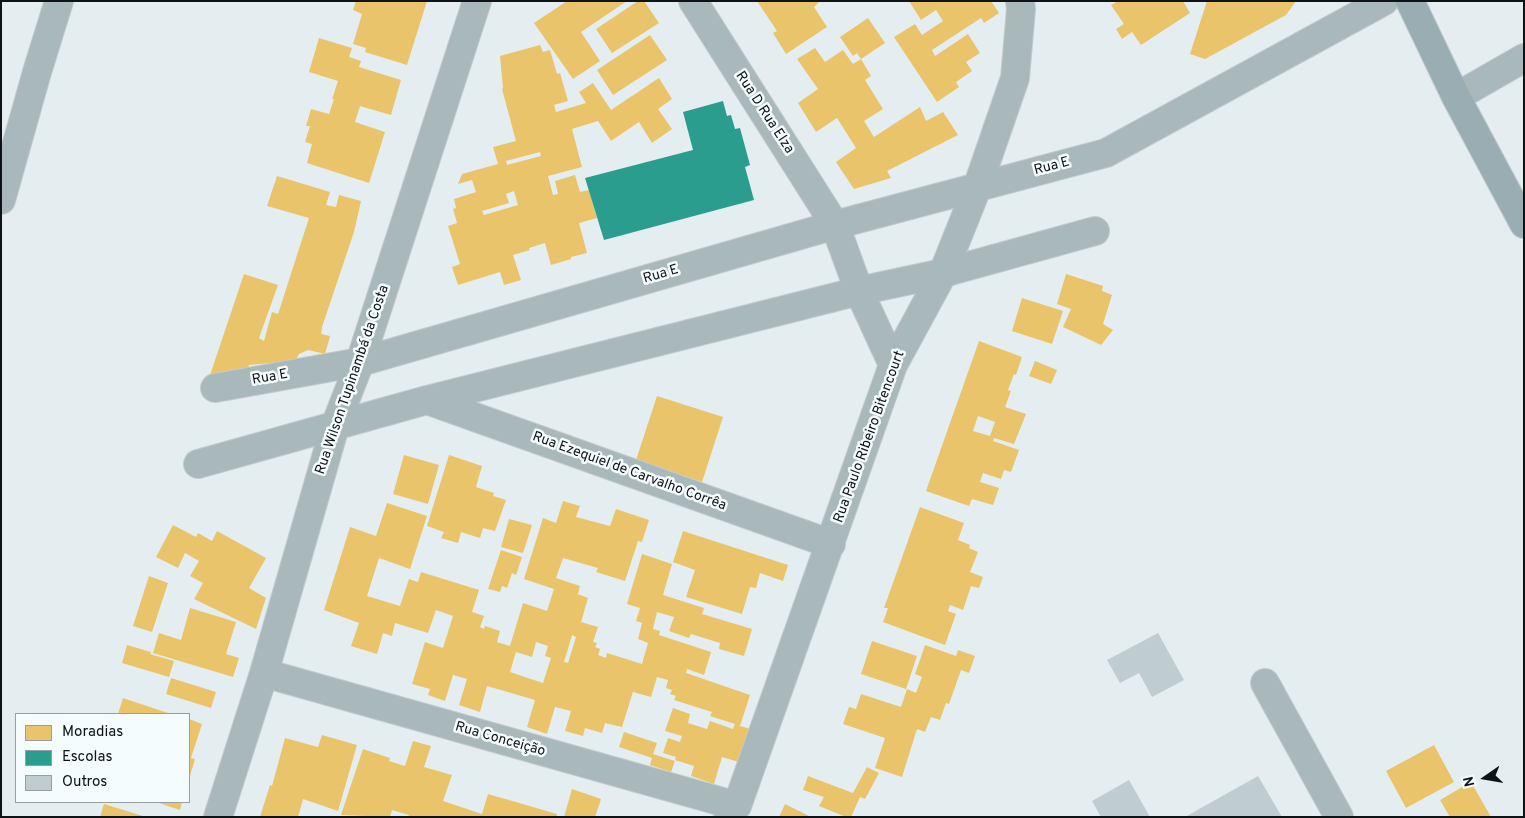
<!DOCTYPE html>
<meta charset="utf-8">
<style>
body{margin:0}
#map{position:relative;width:1525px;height:818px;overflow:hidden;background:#e4eef1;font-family:Overpass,sans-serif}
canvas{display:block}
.frame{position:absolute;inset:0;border:2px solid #0e1416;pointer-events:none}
.legend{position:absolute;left:15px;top:713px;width:175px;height:90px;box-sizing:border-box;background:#f4fcfe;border:1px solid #989fa1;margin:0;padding:6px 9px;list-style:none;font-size:15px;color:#0e1416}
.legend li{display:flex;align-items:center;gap:10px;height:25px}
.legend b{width:25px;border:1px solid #989fa1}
.north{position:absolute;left:1460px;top:753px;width:50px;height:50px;-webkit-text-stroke:4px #f4fcfe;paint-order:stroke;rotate:257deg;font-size:14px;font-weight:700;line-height:20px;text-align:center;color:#0e1416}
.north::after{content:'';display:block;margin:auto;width:18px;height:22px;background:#0e1416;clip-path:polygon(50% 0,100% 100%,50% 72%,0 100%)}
</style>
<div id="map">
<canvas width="1525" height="818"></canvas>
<div class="frame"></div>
<ul class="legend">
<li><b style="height:14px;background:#e9c46a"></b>Moradias</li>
<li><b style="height:14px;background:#2a9d8f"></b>Escolas</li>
<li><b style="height:14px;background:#bfccd0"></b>Outros</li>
</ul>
<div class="north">N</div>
</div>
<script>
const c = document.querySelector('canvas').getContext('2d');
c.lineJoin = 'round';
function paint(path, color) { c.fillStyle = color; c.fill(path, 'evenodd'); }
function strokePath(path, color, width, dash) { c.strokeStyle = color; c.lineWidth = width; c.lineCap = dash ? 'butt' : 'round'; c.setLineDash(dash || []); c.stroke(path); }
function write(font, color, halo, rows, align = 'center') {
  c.font = font + ' Overpass,sans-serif'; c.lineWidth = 5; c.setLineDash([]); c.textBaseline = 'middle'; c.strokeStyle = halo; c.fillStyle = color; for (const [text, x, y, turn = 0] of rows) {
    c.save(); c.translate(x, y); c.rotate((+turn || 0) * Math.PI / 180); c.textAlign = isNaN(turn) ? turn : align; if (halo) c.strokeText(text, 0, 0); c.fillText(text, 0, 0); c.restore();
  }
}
paint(new Path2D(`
 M 356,1 L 427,1 L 407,65 L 365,52 L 366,48 L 353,44 L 362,14 L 353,10 Z
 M 567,1 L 627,1 L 581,32 L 600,61 L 573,79 L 534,23 Z
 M 638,1 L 644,1 L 659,23 L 612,53 L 596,29 Z
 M 757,1 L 819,1 L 819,2 L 814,7 L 827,27 L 786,54 L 773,33 L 777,31 Z
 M 909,1 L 991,1 L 999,13 L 984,23 L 981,18 L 932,50 L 935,56 L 968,34 L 980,53 L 966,62 L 972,71 L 956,82 L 959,87 L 937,102 L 894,37 L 915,24 L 922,35 L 943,21 L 936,10 L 921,20 Z
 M 1118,1 L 1183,1 L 1190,13 L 1141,45 L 1132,32 L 1122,39 L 1116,29 L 1124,24 L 1111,5 Z
 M 1207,1 L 1296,1 L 1286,15 L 1205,59 L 1190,54 Z
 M 868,18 L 885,43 L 861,59 L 857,53 L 853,56 L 840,37 Z
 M 650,35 L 667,60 L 613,95 L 597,70 Z
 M 319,38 L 352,48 L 349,57 L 361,61 L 359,67 L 401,80 L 391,115 L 360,106 L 355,122 L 385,132 L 369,183 L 307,163 L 312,144 L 305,142 L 310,126 L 306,126 L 311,109 L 329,114 L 334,99 L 332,99 L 338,81 L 309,72 Z
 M 540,45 L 543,52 L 550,50 L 557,74 L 560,73 L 568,101 L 554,105 L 556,112 L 586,103 L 579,92 L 593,83 L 611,110 L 659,78 L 672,99 L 658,109 L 672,129 L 652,143 L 639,122 L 611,141 L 598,121 L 572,129 L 582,167 L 548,176 L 553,195 L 558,194 L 555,181 L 575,175 L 580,192 L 589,190 L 597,218 L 579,223 L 587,253 L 571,257 L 571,259 L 551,265 L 545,243 L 529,248 L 530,250 L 513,255 L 521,280 L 504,285 L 500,272 L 458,285 L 452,267 L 460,264 L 448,226 L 457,223 L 453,209 L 456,208 L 454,199 L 476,192 L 472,180 L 458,184 L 462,174 L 498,164 L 493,147 L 516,141 L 502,89 L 503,88 L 500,56 ZM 540,152 L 541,156 L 507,165 L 506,161 ZM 514,191 L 518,205 L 484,215 L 482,211 L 509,203 L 506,194 Z
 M 815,48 L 825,62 L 843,50 L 853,64 L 861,59 L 871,76 L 865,80 L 883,109 L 864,121 L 874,137 L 920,107 L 926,121 L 943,112 L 958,135 L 887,171 L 891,178 L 854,189 L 836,162 L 856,148 L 837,118 L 816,132 L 798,103 L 818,89 L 797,59 Z
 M 277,176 L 330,192 L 326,205 L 336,207 L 339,195 L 361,201 L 354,232 L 322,327 L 321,334 L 330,336 L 325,354 L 308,350 L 299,354 L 296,360 L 293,361 L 249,365 L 247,373 L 207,384 L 244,274 L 278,285 L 259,338 L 264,341 L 272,312 L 278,314 L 298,252 L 309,218 L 267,206 Z
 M 1066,274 L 1103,286 L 1102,291 L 1112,295 L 1103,324 L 1113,330 L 1101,345 L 1063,327 L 1071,309 L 1057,304 Z
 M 1022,298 L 1063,311 L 1052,344 L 1012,331 Z
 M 979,341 L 1022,357 L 1016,375 L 1014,374 L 1008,390 L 1011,391 L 1005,407 L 1026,414 L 1014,444 L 994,438 L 993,441 L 1019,450 L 1011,472 L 1004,470 L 1001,479 L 983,473 L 980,482 L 999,488 L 993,505 L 972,499 L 969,506 L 926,491 ZM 978,416 L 995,422 L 990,436 L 973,431 Z
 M 1035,361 L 1057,370 L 1051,384 L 1029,376 Z
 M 657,396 L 723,417 L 702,482 L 636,460 Z
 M 404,455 L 439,465 L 428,504 L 393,494 Z
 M 449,455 L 482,466 L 476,487 L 494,493 L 493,496 L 506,500 L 495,531 L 483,528 L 480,538 L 461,532 L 458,543 L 441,538 L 444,532 L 427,526 Z
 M 563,501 L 580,506 L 576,517 L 610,526 L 616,509 L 649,520 L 642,542 L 638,541 L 625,581 L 596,572 L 598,568 L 563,558 L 556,578 L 580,586 L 578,594 L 588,598 L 581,622 L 598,627 L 593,642 L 597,643 L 595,647 L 600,649 L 598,655 L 606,658 L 607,653 L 642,664 L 648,643 L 638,639 L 642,623 L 636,621 L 640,608 L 627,604 L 642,554 L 672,564 L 663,595 L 704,608 L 702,614 L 752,629 L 744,656 L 719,649 L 720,643 L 691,634 L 689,638 L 669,631 L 674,617 L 657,612 L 653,629 L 660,631 L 659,635 L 711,652 L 704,675 L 687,669 L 686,673 L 750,695 L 740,726 L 754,730 L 742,763 L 722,757 L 714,784 L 691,776 L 694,766 L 675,760 L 676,757 L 663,753 L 668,738 L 680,742 L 682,736 L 665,731 L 673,708 L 690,714 L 688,723 L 707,729 L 710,721 L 733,729 L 735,724 L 710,716 L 712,712 L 674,700 L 676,696 L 670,694 L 672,690 L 666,688 L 668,680 L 657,677 L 651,697 L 633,692 L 622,727 L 605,723 L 602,733 L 585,728 L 583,736 L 565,731 L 571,711 L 555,707 L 547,734 L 527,727 L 535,700 L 487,686 L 480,712 L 459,705 L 467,679 L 453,675 L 445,701 L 428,695 L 430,689 L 412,684 L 425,642 L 443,648 L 453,616 L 436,610 L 428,633 L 395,623 L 392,636 L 383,633 L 377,654 L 351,646 L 359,623 L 324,610 L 350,527 L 376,536 L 387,503 L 427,516 L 410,569 L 379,558 L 367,596 L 400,606 L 409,579 L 418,582 L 421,572 L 479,590 L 472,612 L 484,616 L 480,627 L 484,629 L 485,626 L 500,631 L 497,642 L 510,646 L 523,603 L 547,611 L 554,589 L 524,579 L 543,518 L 556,523 ZM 572,635 L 576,637 L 568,663 L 564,662 ZM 536,642 L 548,646 L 545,656 L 551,658 L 543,683 L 510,672 L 516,652 L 532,657 Z
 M 920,507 L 964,523 L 958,540 L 970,545 L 969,548 L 978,552 L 970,572 L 983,577 L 979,588 L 971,586 L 963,610 L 950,605 L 948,611 L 956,614 L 945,645 L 883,622 L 888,608 L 884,608 Z
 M 509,519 L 532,525 L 523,553 L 501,547 Z
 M 173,525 L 196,537 L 198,533 L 212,541 L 217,531 L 266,558 L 249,588 L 266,598 L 256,629 L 194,599 L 203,583 L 190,576 L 199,561 L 185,553 L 178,568 L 156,557 Z
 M 683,531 L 788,565 L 783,581 L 760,573 L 756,588 L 750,587 L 742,614 L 686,597 L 695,570 L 673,562 Z
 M 501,550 L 522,557 L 516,575 L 512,573 L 507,588 L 502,586 L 500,592 L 488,589 Z
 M 149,576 L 168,583 L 152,632 L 133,626 Z
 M 190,608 L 236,622 L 226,654 L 239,658 L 233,677 L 153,653 L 159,633 L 181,640 Z
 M 872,641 L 917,656 L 906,689 L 861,674 Z
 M 127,645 L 151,652 L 150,654 L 174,661 L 169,677 L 122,663 Z
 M 925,645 L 956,656 L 958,650 L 975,656 L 969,673 L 961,670 L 949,704 L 946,703 L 940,720 L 931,717 L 925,732 L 917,729 L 902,777 L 875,768 L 885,738 L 843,724 L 849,707 L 856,709 L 861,694 L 901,707 L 907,689 L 916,693 L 922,677 L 915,674 Z
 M 171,678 L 216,692 L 211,708 L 166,694 Z
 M 123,698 L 171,714 L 118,714 Z
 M 189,719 L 202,724 L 191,758 L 195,759 L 189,779 Z
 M 624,732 L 657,743 L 653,754 L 675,761 L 671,772 L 650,765 L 652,758 L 619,747 Z
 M 322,735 L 357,745 L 338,811 L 303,799 L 298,817 L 260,817 L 270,785 L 272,786 L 285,738 L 318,747 Z
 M 413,741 L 431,746 L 424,767 L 452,775 L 443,801 L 482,814 L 488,794 L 557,814 L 557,817 L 408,817 L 409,815 L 392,810 L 390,817 L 341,815 L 363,749 L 390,758 L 389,761 L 405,766 Z
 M 1434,745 L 1454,782 L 1406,808 L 1386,771 Z
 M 867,767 L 879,773 L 865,799 L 860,797 L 851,817 L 846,817 L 819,806 L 824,797 L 803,790 L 808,776 L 853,793 Z
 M 1471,782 L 1491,817 L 1450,817 L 1440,800 Z
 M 572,789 L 601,799 L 595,817 L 564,817 Z
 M 156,802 L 182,802 L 180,810 Z
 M 104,804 L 143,816 L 143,817 L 100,817 Z
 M 785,804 L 811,817 L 779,817 Z`), '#e9c46a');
paint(new Path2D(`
 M 723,101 L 727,116 L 731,115 L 735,129 L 740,128 L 750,165 L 745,167 L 754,200 L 604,240 L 585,178 L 693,150 L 683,112 Z`), '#2a9d8f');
paint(new Path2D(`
 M 1158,633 L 1184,680 L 1152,697 L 1139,673 L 1120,683 L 1107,660 Z
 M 1258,776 L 1282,817 L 1185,817 Z
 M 1129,780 L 1150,817 L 1101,817 L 1092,801 Z`), '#bfccd0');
const minor = new Path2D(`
 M 693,1 L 835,225 L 859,291 L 893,365
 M 1456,97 L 1524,58
 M 1,200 L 37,72 L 59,1
 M 215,388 L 360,362 L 835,225 L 1106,153 L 1384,1
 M 427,400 L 831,544
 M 198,464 L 427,400 L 859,291 L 943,273 L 1095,231
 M 264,673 L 737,806
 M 1265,683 L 1339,817
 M 218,817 L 264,673 L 335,426 L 360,362 L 477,1
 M 728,817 L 737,806 L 893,365 L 943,273 L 977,188 L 1015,78 L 1021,9 L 1020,1`);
const major = new Path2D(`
 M 1410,1 L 1456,97 L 1524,224`);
strokePath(minor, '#c3cacd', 30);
strokePath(major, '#c3cacd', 30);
strokePath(minor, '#a9b8bb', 28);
strokePath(major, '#9aadb3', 28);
write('14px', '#0e1416', '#f4fcfe', [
 ["Rua D Rua Elza",764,113,57],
 ["Rua E",1052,167,-15],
 ["Rua E",661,275,-16],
 ["Rua E",270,378,-10],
 ["Rua Wilson Tupinambá da Costa",353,380,-71],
 ["Rua Paulo Ribeiro Bitencourt",870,437,-70],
 ["Rua Ezequiel de Carvalho Corrêa",629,472,20],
 ["Rua Conceição",500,740,16]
]);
</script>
